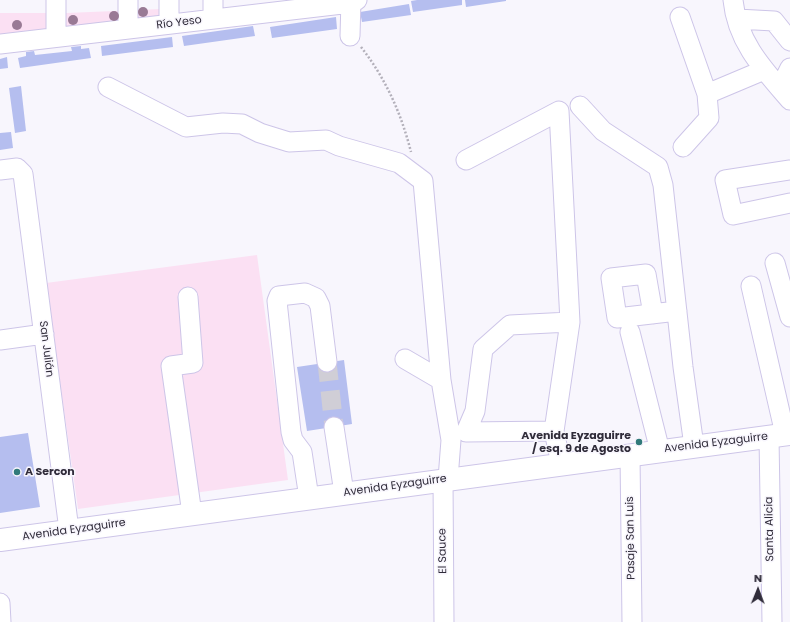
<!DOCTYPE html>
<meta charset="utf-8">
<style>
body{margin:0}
#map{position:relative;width:790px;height:622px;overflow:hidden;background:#f8f6fd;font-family:Poppins,sans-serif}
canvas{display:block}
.north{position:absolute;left:738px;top:570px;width:40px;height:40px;-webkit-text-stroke:3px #f8f6fd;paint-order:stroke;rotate:1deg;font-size:11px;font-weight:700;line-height:16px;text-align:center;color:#302c3a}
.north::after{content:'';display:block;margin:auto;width:14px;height:18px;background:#302c3a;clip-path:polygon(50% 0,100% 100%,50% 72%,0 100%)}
</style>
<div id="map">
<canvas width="790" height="622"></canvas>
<div class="north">N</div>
</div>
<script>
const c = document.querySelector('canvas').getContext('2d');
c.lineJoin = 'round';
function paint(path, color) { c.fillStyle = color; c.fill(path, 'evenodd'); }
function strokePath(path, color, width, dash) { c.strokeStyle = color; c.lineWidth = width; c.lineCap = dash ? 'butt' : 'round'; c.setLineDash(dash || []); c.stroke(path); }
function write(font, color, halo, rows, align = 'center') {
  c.font = font + ' Poppins,sans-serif'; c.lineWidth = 3; c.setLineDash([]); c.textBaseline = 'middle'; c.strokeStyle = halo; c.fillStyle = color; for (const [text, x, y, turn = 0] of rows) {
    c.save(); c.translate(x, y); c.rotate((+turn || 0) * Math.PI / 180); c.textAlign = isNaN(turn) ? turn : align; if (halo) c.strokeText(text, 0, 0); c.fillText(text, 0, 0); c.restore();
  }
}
paint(new Path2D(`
 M 161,9 L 162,16 L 0,35 L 0,13 L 67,13 Z
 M 257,255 L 288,480 L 78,509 L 46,283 Z`), '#fbe0f3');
paint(new Path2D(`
 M 417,0 L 462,0 L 462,5 L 413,12 L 411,1 Z
 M 465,0 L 506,0 L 506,1 L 466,7 Z
 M 409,4 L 411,15 L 362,22 L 360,12 Z
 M 336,17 L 337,29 L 272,38 L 270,27 Z
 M 253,26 L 255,36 L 184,46 L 182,36 Z
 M 172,37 L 173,47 L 102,56 L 101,46 Z
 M 81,46 L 81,49 L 89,48 L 91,58 L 20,68 L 18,58 L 26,56 L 26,52 L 34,51 L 35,55 L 72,51 L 71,47 Z
 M 7,57 L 8,68 L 0,69 L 0,59 Z
 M 21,86 L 26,131 L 15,133 L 9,88 Z
 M 11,132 L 13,148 L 0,150 L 0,133 Z
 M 344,360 L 352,424 L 307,431 L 297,367 Z
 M 28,433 L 40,507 L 0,513 L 0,437 Z`), '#b5beef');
strokePath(new Path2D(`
 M 327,362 L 334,427`), '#d0ced6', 19, [19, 10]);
const minor = new Path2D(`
 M 169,0 L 169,24
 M 213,0 L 213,19
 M 733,0 C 737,42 764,70 790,100
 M 680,17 L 707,94 L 764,70
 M 737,19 L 774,21 L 790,41
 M 128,29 L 128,0
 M 350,36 L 351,0
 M 56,37 L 56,0
 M 0,44 L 351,3 L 357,0
 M 108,87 L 186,127 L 223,123 L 242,124 L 260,133 L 289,142 L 326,140 L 339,146 L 399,163 L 423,181 L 441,380
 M 780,88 L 790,68
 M 580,106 L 603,131 L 658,167 L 663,185 L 683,367 L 694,446
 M 683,147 L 709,118 L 707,94
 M 466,160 L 559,111 L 570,322
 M 0,170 L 17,168 L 23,174 L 69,530
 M 790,170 L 725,180 L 733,215 L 790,203
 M 775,263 L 790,317
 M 751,286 L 785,434
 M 188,297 L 193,363 L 171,366 L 192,514
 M 653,314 L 646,274 L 611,278 L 617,318 L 677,311
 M 630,332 L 660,451
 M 0,340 L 44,334
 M 405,359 L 441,380 L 451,440 L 448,479
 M 334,427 L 344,493
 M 554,431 L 466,432 L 475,411 L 483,349 L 510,325 L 570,322 L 554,431 L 561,464
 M 769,437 L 772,622
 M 630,455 L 632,622
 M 443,479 L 444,622
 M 309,498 L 302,452 L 293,440 L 291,432 L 277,301 L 279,296 L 305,293 L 316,298 L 320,306 L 327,362
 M 0,603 L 1,622`);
const major = new Path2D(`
 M 0,540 L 790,434`);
strokePath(minor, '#cdc5e8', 21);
strokePath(major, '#cdc5e8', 24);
strokePath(new Path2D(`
 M 361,47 C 386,79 401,113 411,152`), '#b3b0ba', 2.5, [2, 2]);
strokePath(minor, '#fff', 19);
strokePath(major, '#fff', 22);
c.fillStyle = '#997a95';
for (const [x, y] of [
 [143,12],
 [114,16],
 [73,20],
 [17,25]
]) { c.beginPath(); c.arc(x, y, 5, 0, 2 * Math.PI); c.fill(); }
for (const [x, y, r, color] of [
 [639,442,4,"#317a7a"],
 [17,472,4,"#317a7a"]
]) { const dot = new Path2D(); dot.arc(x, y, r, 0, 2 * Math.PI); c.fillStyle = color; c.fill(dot); strokePath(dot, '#f8f6fd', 1.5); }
write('11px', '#302c3a', '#f8f6fd', [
 ["Río Yeso",179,23,-7],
 ["San Julián",46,349,83],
 ["Avenida Eyzaguirre",716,443,-7],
 ["Avenida Eyzaguirre",395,486,-8],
 ["Santa Alicia",770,529,-91],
 ["Avenida Eyzaguirre",74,530,-8],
 ["Pasaje San Luis",631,538,-91],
 ["El Sauce",443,551,-91]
]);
write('bold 11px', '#302c3a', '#f8f6fd', [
 ["Avenida Eyzaguirre",631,436],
 ["/ esq. 9 de Agosto",631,449],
 ["A Sercon",25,472,"left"]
], 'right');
</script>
